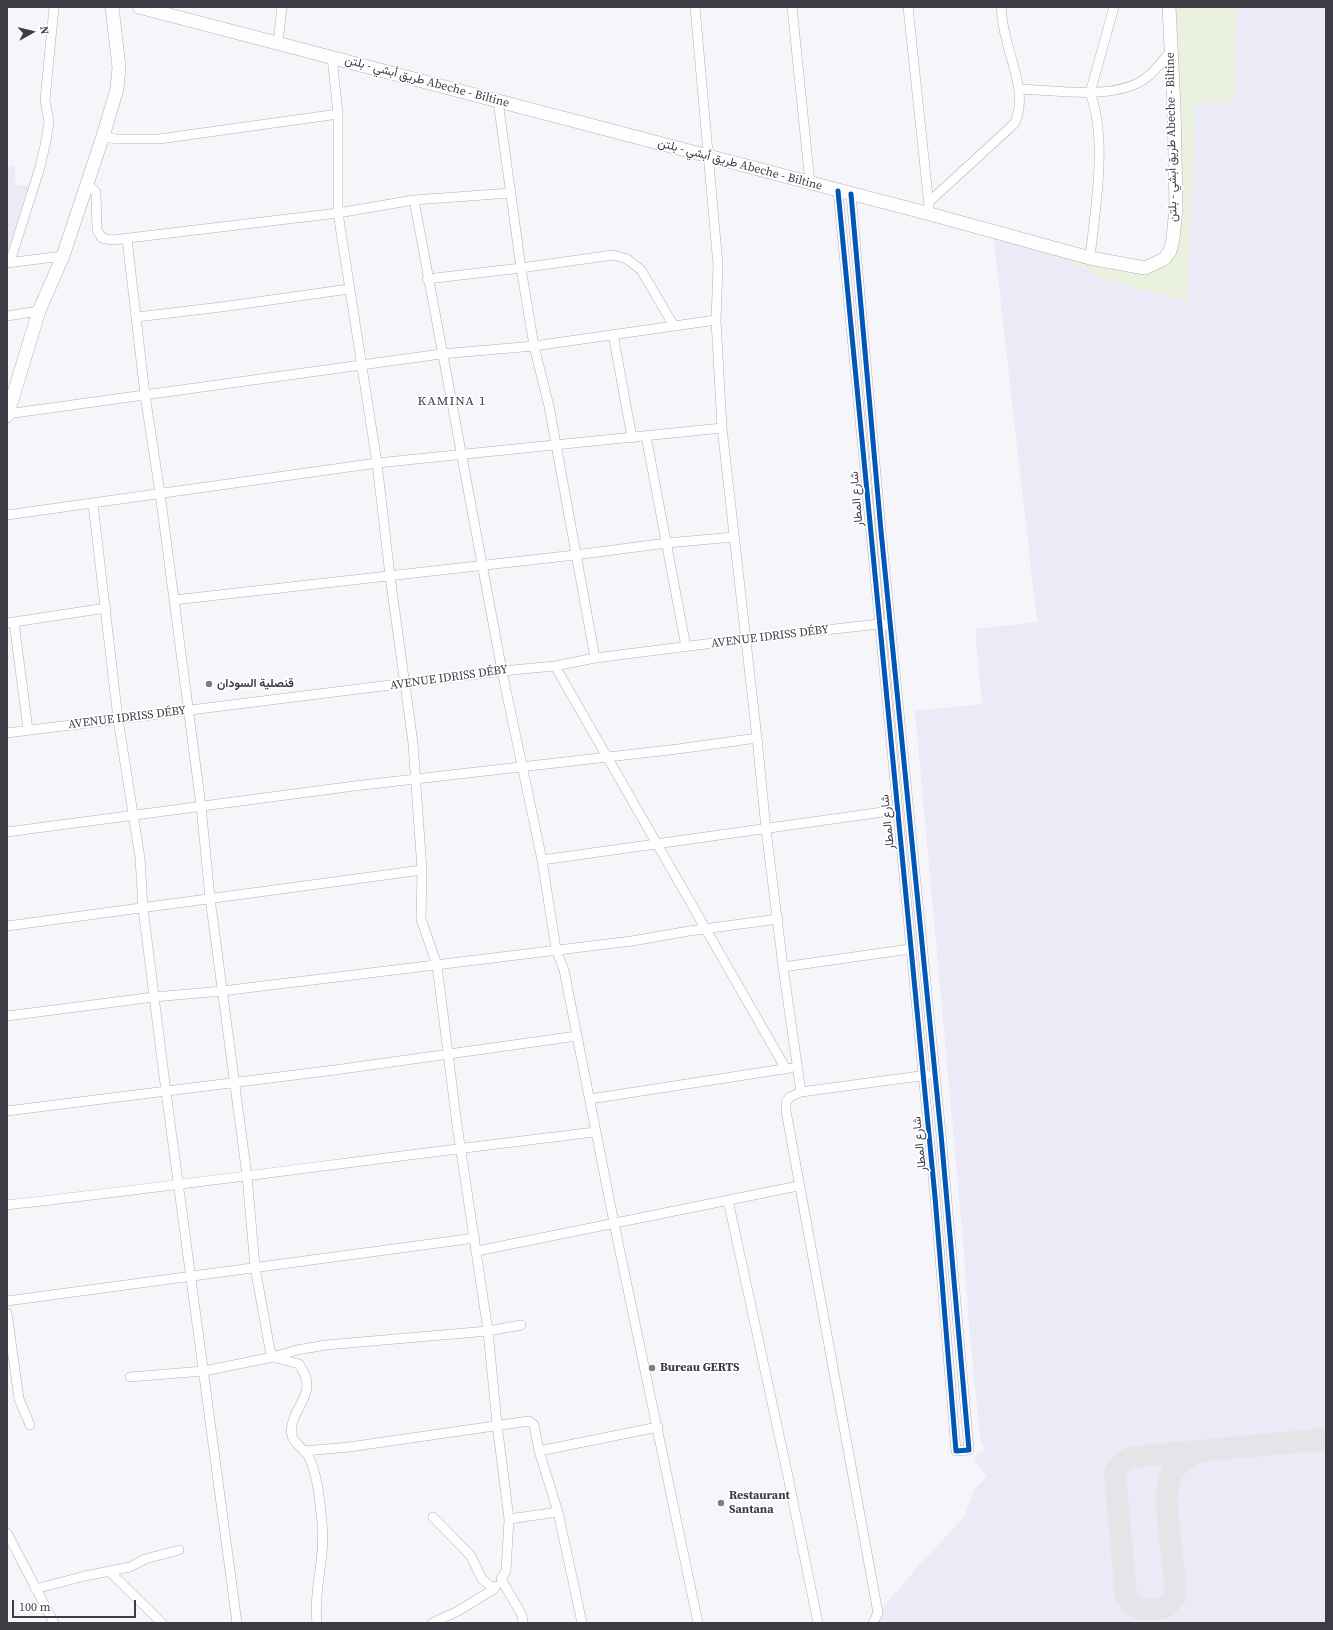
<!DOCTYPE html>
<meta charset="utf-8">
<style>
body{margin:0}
#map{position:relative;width:1333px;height:1630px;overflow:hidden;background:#f6f5fa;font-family:"Source Serif 4",serif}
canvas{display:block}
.frame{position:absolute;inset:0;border:8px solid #3d3b44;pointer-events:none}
.north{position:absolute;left:12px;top:12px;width:40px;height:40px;-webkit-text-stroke:3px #fff;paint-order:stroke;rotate:82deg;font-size:11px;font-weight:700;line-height:16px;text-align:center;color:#3d3b44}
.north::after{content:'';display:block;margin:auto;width:14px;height:18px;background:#3d3b44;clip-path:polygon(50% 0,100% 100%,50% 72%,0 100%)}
.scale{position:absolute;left:12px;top:1600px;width:124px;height:18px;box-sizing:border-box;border:2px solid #3d3b44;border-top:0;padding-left:5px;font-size:12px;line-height:14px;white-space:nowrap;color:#3d3b44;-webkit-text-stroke:3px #fff;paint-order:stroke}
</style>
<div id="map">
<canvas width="1333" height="1630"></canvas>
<div class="frame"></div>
<div class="north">N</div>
<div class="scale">100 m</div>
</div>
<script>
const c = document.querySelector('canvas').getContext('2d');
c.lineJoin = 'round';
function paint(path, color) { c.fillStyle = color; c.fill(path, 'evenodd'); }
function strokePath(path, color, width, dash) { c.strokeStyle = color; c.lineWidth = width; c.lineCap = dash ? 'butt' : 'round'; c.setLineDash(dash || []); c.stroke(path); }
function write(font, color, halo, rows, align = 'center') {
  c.font = font + ' "Source Serif 4",Vazirmatn,serif'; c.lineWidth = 3.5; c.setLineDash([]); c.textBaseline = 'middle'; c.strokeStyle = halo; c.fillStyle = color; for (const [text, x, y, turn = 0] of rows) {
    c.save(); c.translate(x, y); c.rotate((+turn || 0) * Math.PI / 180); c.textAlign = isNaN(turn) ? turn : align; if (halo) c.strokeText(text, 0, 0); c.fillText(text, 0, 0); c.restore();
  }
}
paint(new Path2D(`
 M 1236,7 L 1326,7 L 1326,1623 L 870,1623 L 920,1564 L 964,1517 L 975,1488 L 987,1477 L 974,1461 L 978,1453 L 984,1452 L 984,1446 L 981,1444 L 970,1339 L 963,1240 L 915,711 L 982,704 L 975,629 L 1037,622 L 992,225 L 1187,301 L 1196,104 L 1234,104 Z
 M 14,165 L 16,186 L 29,185 L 7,253 L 7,167 Z`), '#edeaf7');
paint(new Path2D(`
 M 1174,7 L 1236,7 L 1234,104 L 1196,104 L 1187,301 L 1110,281 L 992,225 L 1144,265 L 1160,263 L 1174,235 Z`), '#eaf1de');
strokePath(new Path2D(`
 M 1199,1451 C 1190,1456 1179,1463 1173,1472 C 1158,1493 1177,1568 1175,1596 L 1166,1607 C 1151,1611 1135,1612 1126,1597 L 1115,1473 C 1119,1463 1124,1460 1134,1457 L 1326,1439`), '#e6e4e8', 22);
const street = new Path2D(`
 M 695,7 L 718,265 L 716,320 L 722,428 L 757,738 L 766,829 L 783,967 L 801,1092
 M 792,7 L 810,183
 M 908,7 L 929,206
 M 278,42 L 282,7
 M 332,57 L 338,114 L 338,213 L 377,463 L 390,576 L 413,743 L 422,870 L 421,919 L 437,965 L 457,1125 L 488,1331 L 497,1424 L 509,1519 L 506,1571 L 501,1579 L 522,1615 L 523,1623
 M 1019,89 C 1056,90 1115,101 1146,78 C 1156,70 1163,60 1171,51
 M 498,101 L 521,268 L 534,346 L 549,406 L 595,658
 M 103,136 L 116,139 L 159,139 L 338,114
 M 88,184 L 96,192 L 97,230 L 102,238 L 112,240 L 338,213 L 414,200 L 511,193
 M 838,191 L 935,1197 L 956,1451 L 969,1450 L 941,1134 L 881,531 L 851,194
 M 414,200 L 502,671 L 542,860 L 556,949 L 564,970 L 614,1223 L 698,1623
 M 929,202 L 1015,123 C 1027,95 1012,66 1006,38 C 1003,28 1002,17 1001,7
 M 127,239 L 145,395 L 160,493 L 201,806 L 210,898 L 247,1176 L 255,1267 L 270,1350 L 273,1357 L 299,1364 C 301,1369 305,1373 306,1378 C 312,1399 287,1415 292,1436 C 295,1445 305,1449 309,1457 C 318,1476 320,1503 322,1523 C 326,1557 313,1590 317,1623
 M 1090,258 C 1095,209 1108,139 1090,93 L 1114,7
 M 10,262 L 40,167 L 46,141 L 49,122 L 45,100 L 54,7
 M 7,263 L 63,256
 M 427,279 L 521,268 L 613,255 L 627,259 L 641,270 L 674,326
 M 7,316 L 39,311
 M 137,317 L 221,307 L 349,289
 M 613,334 L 632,438
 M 7,414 L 441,354 L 534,346 L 716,320
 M 646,436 L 686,647
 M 93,504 L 118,719 L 140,858 L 143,908 L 166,1092 L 237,1623
 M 7,515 L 377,463 L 722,428
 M 174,600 L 575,555 L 667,543 L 734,537
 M 14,622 L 106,608
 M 7,623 L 14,622 L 28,730
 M 555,666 L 786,1069
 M 7,733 L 502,671 L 555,666 L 595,658 L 745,639 L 879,624 L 885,625
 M 7,832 L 354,786 L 678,749 L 757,738
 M 542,860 L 897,810
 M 7,926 L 422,870
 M 783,967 L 910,949
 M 7,1016 L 154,997 L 222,991 L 632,941 L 689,931 L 778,919
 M 590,1099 L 790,1068
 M 7,1111 L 335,1070 L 577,1036
 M 728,1200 L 786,1467 L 818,1623
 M 7,1205 C 204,1183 399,1155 596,1132
 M 477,1251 L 798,1186
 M 7,1301 L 475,1238
 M 7,1313 L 19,1399 L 30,1425
 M 130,1377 L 204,1371 L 273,1357 L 297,1350 L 326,1345 L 488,1331 L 521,1325
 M 304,1451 L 349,1447 L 529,1421 L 534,1425 L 539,1451 L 558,1512 L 582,1623
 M 539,1451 L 658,1427
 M 433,1517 L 471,1556 L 482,1579 L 494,1589
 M 509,1519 L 558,1512
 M 7,1533 L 54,1623
 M 110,1572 L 162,1623
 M 35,1589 L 85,1576 L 130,1567 L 145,1559 L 179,1550
 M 432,1623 L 458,1611 L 494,1589 L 496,1586
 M 873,1623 L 878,1613 L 786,1111 L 786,1102 L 790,1097 L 801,1092 L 927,1075`);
const secondary = new Path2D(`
 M 139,7 L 930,214 L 1090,258 L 1145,268 L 1164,259 L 1170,251 L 1173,239 L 1176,208 L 1174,106 L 1169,7
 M 7,416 L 39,311 L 63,256 L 103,136 L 117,89 L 119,67 L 112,7`);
strokePath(street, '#b2b0b6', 10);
strokePath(secondary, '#b2b0b6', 14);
strokePath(street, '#fefefe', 9);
strokePath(secondary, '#fefefe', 13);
strokePath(new Path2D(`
 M 838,191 L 935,1197 L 956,1451 L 969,1450 L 941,1134 L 881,531 L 851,194`), '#0057b8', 5);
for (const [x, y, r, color] of [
 [209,684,4,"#7e7c84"],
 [652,1368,4,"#7e7c84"],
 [721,1503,4,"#7e7c84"]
]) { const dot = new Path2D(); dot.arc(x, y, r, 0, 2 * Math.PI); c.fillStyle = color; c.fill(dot); strokePath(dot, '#fff', 1.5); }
write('12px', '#3d3b44', '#fff', [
 ["طريق أبشي - بلتن Abeche - Biltine",427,82,15],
 ["طريق أبشي - بلتن Abeche - Biltine",1172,137,-91],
 ["طريق أبشي - بلتن Abeche - Biltine",740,165,15],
 ["شارع المطار",857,499,-95],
 ["AVENUE IDRISS DÉBY",770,637,-7],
 ["AVENUE IDRISS DÉBY",449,678,-8],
 ["AVENUE IDRISS DÉBY",127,718,-7],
 ["شارع المطار",888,822,-96],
 ["شارع المطار",920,1144,-96]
]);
write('bold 12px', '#3d3b44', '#fff', [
 ["قنصلية السودان",217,684],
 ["Bureau GERTS",660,1368],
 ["Restaurant",729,1496],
 ["Santana",729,1510]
], 'left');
c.letterSpacing = '1px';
write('13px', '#393546', '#fff', [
 ["KAMINA 1",452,402]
]);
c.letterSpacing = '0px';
</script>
